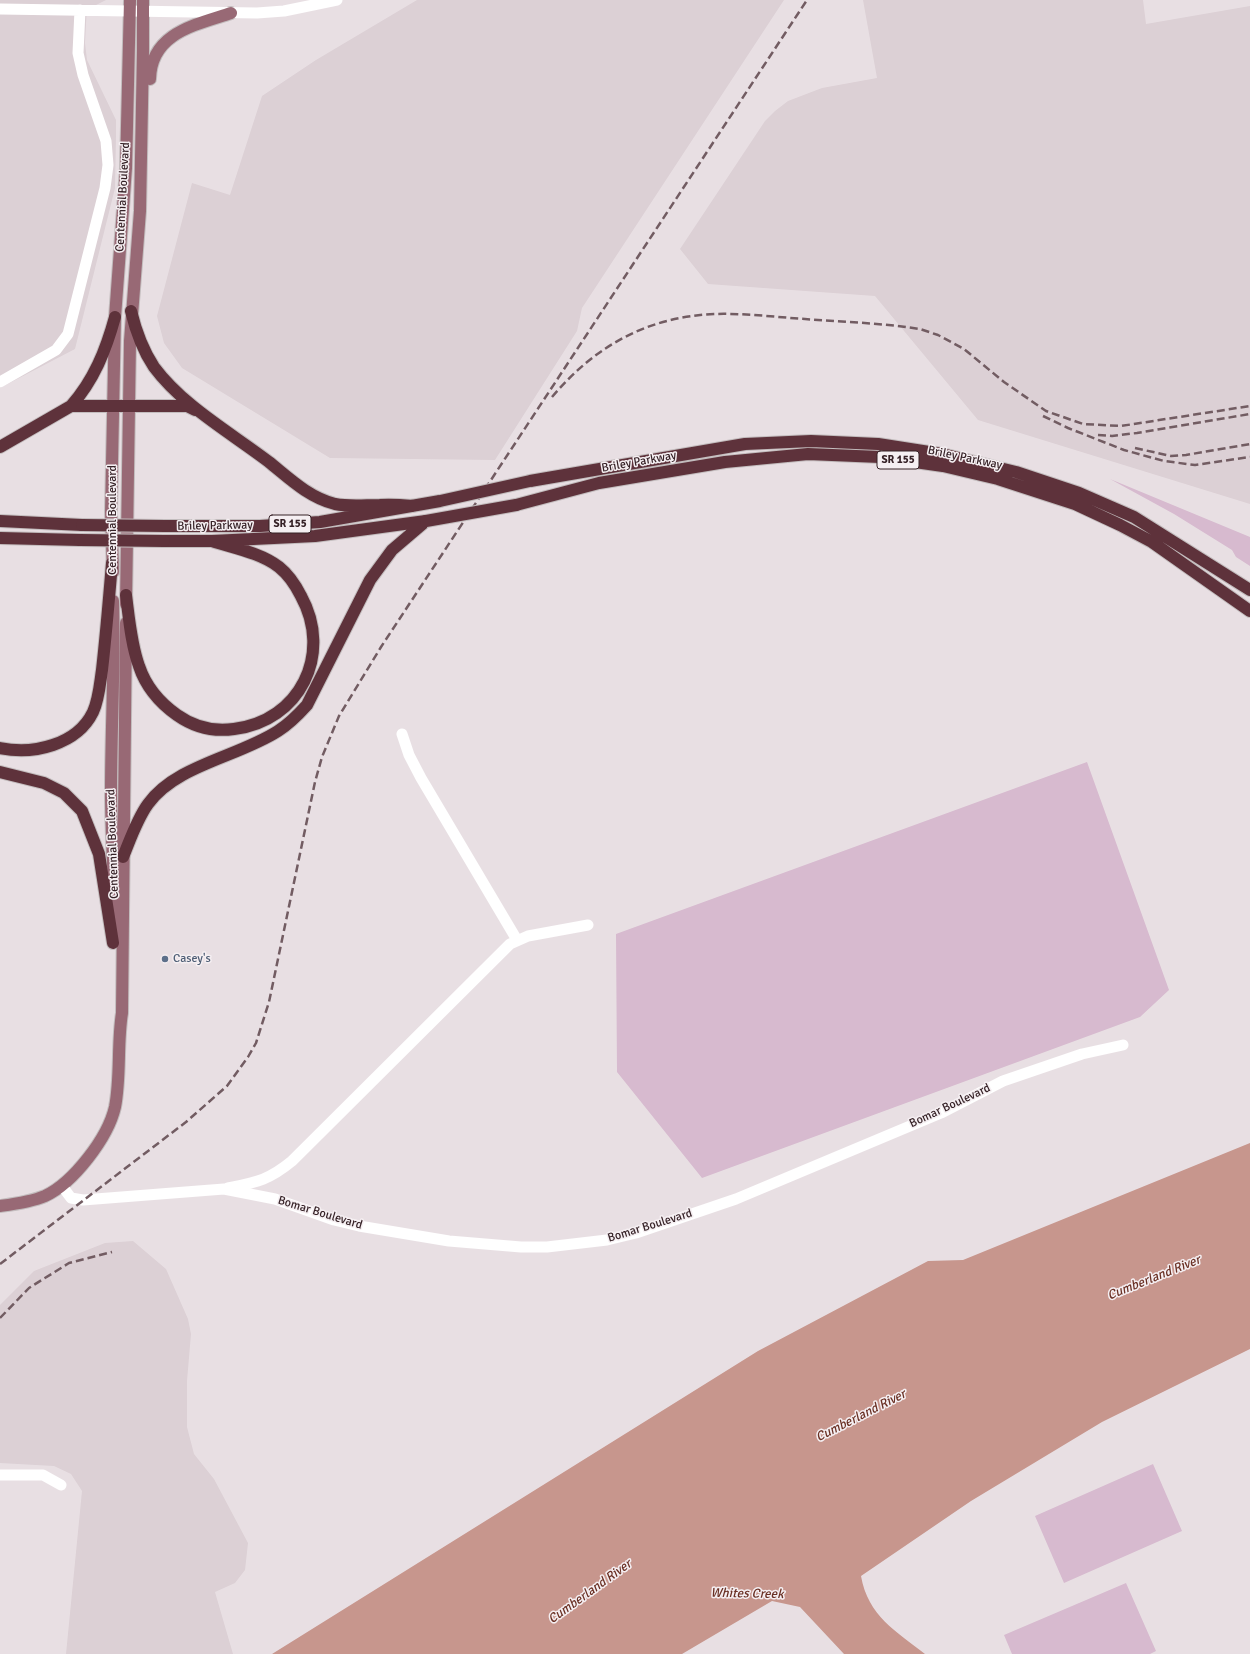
<!DOCTYPE html>
<style>
body{margin:0}
canvas{display:block;background:#e8dfe3}
</style>
<canvas width="1250" height="1654"></canvas>
<script>
const c = document.querySelector('canvas').getContext('2d');
c.lineJoin = 'round';
function paint(path, color) { c.fillStyle = color; c.fill(path, 'evenodd'); }
function strokePath(path, color, width, dash) { c.strokeStyle = color; c.lineWidth = width; c.lineCap = dash ? 'butt' : 'round'; c.setLineDash(dash || []); c.stroke(path); }
function write(font, color, halo, rows, align = 'center') {
  c.font = font + ' Signika,sans-serif'; c.lineWidth = 3; c.setLineDash([]); c.textBaseline = 'middle'; c.strokeStyle = halo; c.fillStyle = color; for (const [text, x, y, turn = 0] of rows) {
    c.save(); c.translate(x, y); c.rotate((+turn || 0) * Math.PI / 180); c.textAlign = isNaN(turn) ? turn : align; if (halo) c.strokeText(text, 0, 0); c.fillText(text, 0, 0); c.restore();
  }
}
paint(new Path2D(`
 M 0,0 L 106,0 L 96,5 L 87,5 L 85,43 L 87,60 L 116,120 L 116,135 L 115,188 L 75,349 L 0,388 Z
 M 417,0 L 784,0 L 582,308 L 577,331 L 495,460 L 330,458 L 182,368 L 164,343 L 157,316 L 192,183 L 230,195 L 262,96 L 316,60 Z
 M 863,0 L 1143,0 L 1146,24 L 1250,6 L 1250,504 L 978,420 L 875,296 L 708,284 L 680,249 L 765,121 L 775,111 L 788,101 L 822,88 L 877,78 Z
 M 133,1241 L 166,1269 L 188,1319 L 191,1334 L 187,1381 L 187,1427 L 194,1454 L 214,1479 L 248,1543 L 245,1570 L 235,1583 L 215,1592 L 233,1654 L 66,1654 L 82,1491 L 71,1474 L 54,1466 L 0,1463 L 0,1305 L 34,1271 L 105,1243 Z`), '#dcd0d5');
paint(new Path2D(`
 M 1110,479 L 1250,537 L 1250,566 L 1236,557 L 1232,550 L 1174,514 Z
 M 1087,762 L 1169,990 L 1140,1017 L 702,1178 L 617,1072 L 616,934 Z
 M 1153,1464 L 1182,1531 L 1064,1583 L 1035,1516 Z
 M 1126,1583 L 1156,1651 L 1150,1654 L 1012,1654 L 1004,1635 Z`), '#d7bacf');
paint(new Path2D(`
 M 1250,1143 L 1250,1349 L 1102,1422 L 971,1501 L 861,1576 C 868,1616 896,1631 925,1654 L 844,1654 L 800,1607 L 772,1601 L 682,1654 L 272,1654 L 758,1351 L 928,1261 L 963,1260 Z`), '#c7968d');
const major = new Path2D(`
 M 150,79 C 151,33 195,25 231,13
 M 113,572 L 111,512 L 115,317 L 126,168 L 130,0
 M 113,601 C 115,664 111,728 111,792 C 111,837 115,883 114,928
 M 126,604 L 130,341 L 140,211 L 143,51 L 143,0
 M 0,1206 C 15,1204 31,1202 45,1196 C 73,1183 108,1138 115,1107 C 121,1076 117,1044 122,1013 L 126,623`);
const highway = new Path2D(`
 M 131,311 C 136,332 142,349 154,367 C 183,406 231,433 269,462 C 289,478 308,497 335,504 C 350,507 365,505 380,505 C 391,504 402,505 413,506
 M 71,406 L 187,406 L 195,410
 M 0,447 L 71,406 C 94,380 106,350 115,317
 M 530,481 L 745,444 L 811,441 L 878,444 L 942,454 L 1016,472 L 1079,493 L 1134,517 L 1250,590
 M 516,505 L 599,483 L 725,462 L 808,454 L 880,457 L 943,466 L 998,479 L 1075,504 L 1120,525 L 1152,542 L 1250,611
 M 0,521 L 82,525
 M 165,526 L 260,526 L 320,522 L 440,501
 M 0,538 L 80,540
 M 164,541 L 212,541 L 315,536 L 426,521
 M 126,595 C 129,618 131,644 139,666 C 146,687 160,703 177,715 C 194,727 213,732 234,729 C 300,721 333,654 301,596 C 296,586 289,575 279,567 C 261,553 234,548 212,541
 M 0,748 C 33,755 77,745 93,712 C 99,699 100,683 102,670 C 106,635 109,599 112,563
 M 0,772 L 44,783 L 64,793 L 82,811 L 99,854 L 113,943
 M 123,857 C 130,840 137,819 148,804 C 176,765 238,757 278,731 C 289,724 298,715 307,705 L 370,580 L 392,550 L 426,521`);
strokePath(major, '#c3bdbe', 14);
strokePath(highway, '#c3bdbe', 14);
strokePath(new Path2D(`
 M 0,9 L 257,13 L 284,11 L 337,0
 M 0,382 L 56,350 L 68,334 L 105,188 L 108,165 L 106,141 L 83,75 L 78,53 L 80,10
 M 402,734 L 409,755 L 421,778 L 517,940
 M 62,1186 L 71,1198 L 83,1200 L 224,1189 L 275,1199 L 334,1220 L 359,1226 L 449,1241 L 521,1247 L 547,1247 L 607,1240 L 636,1233 L 736,1199 L 941,1113 L 1003,1081 L 1082,1054 L 1123,1045
 M 228,1188 C 257,1182 269,1180 292,1161 L 510,944 L 528,936 L 588,925
 M 0,1475 L 43,1475 L 61,1485`), '#fff', 11);
strokePath(major, '#986975', 12);
strokePath(highway, '#5e323b', 12);
strokePath(new Path2D(`
 M 552,397 C 595,346 647,317 714,314 C 744,313 775,317 805,319 C 843,322 882,323 920,329 L 938,335 L 964,349 L 1004,382 L 1046,411 L 1083,424 L 1121,426 L 1250,406
 M 1043,416 L 1068,428 L 1124,450 L 1164,461 L 1195,465 L 1250,457
 M 1098,435 L 1112,436 L 1137,433 L 1250,414
 M 1135,448 L 1171,456 L 1186,455 L 1250,444
 M 0,1264 L 186,1122 L 227,1086 L 248,1057 L 256,1043 L 269,1002 L 315,782 L 322,757 L 339,716 L 381,647 L 807,0
 M 0,1318 L 29,1288 L 69,1263 L 112,1252`), '#725c62', 2.5, [8, 4]);
const highwayBridge = new Path2D(`
 M 440,501 L 530,481
 M 426,521 L 516,505
 M 82,525 L 165,526
 M 80,540 L 164,541`);
strokePath(highwayBridge, '#c3bdbe', 14, []);
strokePath(highwayBridge, '#5e323b', 12);
for (const [x, y, r, color] of [
 [165,959,4,"#5c6f8a"]
]) { const dot = new Path2D(); dot.arc(x, y, r, 0, 2 * Math.PI); c.fillStyle = color; c.fill(dot); strokePath(dot, '#f5eff2', 1.5); }
for (const [x, y, w] of [
 [898,460,42],
 [290,524,42]
]) { const box = new Path2D(); box.roundRect(x - w / 2, y - 9, w, 18, 3); c.fillStyle = '#f5eff2'; c.fill(box); strokePath(box, '#362227', 1); }
write('bold 11px', '#362227', null, [
 ["SR 155",898,460],
 ["SR 155",290,524]
]);
write('12px', '#362227', '#f5eff2', [
 ["Centennial Boulevard",123,197,-87],
 ["Briley Parkway",965,458,12],
 ["Briley Parkway",639,462,-10],
 ["Centennial Boulevard",113,520,-90],
 ["Briley Parkway",215,526,-1],
 ["Centennial Boulevard",113,844,-92],
 ["Bomar Boulevard",950,1106,-25],
 ["Bomar Boulevard",320,1213,17],
 ["Bomar Boulevard",650,1226,-17]
]);
write('12px', '#4e5e75', '#f5eff2', [
 ["Casey's",173,959]
], 'left');
write('italic 13px', '#6a3024', '#f5eff2', [
 ["Cumberland River",1154,1278,-22],
 ["Cumberland River",861,1416,-27],
 ["Cumberland River",590,1592,-36],
 ["Whites Creek",747,1594,1]
]);
</script>
